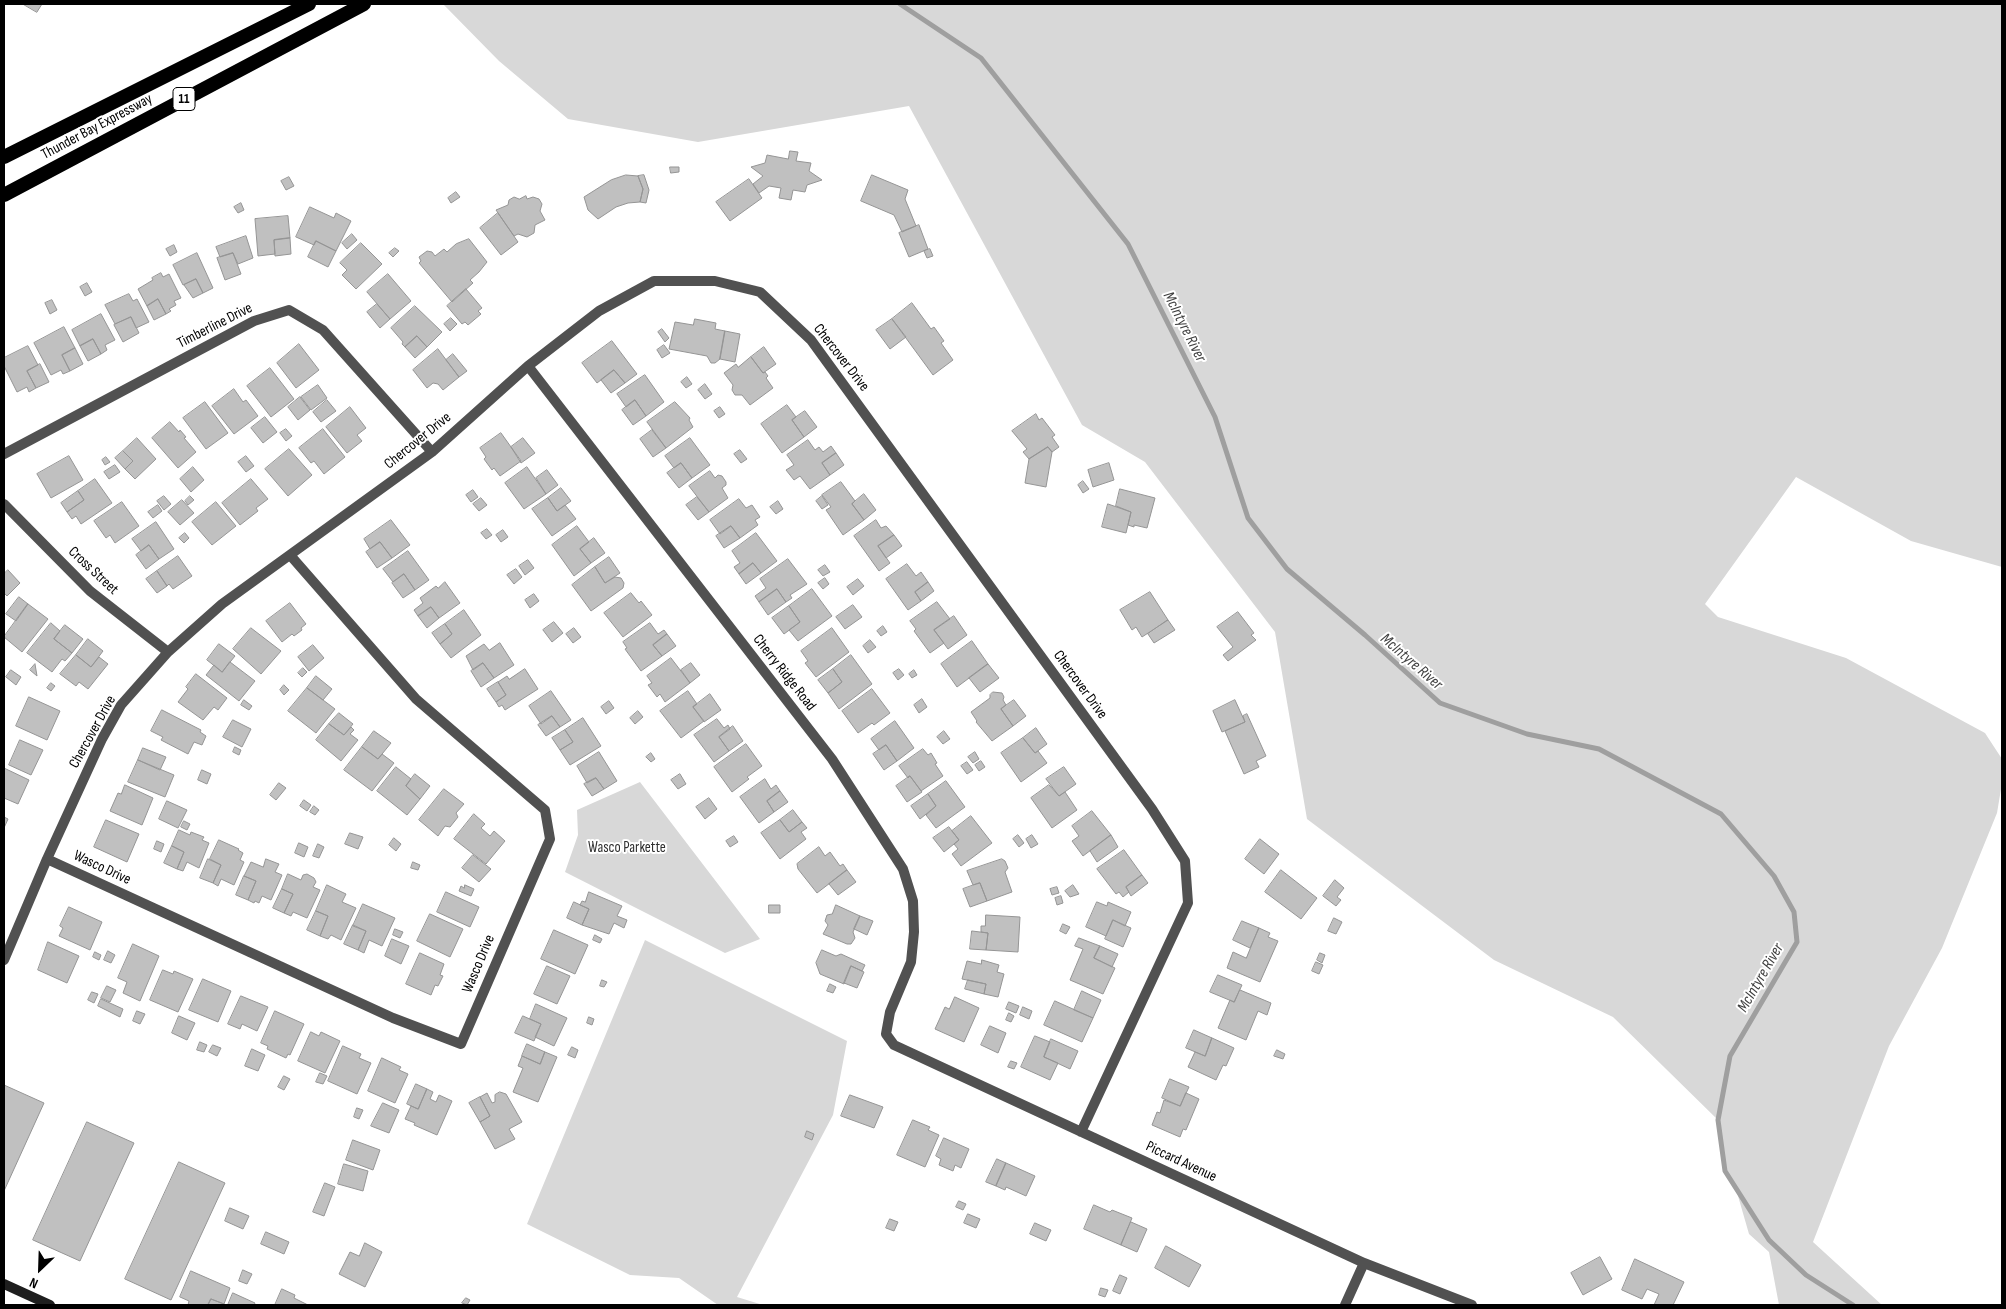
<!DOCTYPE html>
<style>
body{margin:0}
#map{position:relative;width:2006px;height:1309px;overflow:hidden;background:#fff;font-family:"Sofia Sans Condensed",sans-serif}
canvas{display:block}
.frame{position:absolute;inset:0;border:5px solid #000;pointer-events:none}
.north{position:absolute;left:15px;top:1244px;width:50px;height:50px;-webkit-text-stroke:4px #fff;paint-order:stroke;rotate:204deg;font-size:14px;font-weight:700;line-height:20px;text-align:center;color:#000}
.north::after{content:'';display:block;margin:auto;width:18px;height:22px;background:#000;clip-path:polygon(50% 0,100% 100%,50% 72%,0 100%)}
</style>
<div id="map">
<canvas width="2006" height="1309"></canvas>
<div class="frame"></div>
<div class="north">N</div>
</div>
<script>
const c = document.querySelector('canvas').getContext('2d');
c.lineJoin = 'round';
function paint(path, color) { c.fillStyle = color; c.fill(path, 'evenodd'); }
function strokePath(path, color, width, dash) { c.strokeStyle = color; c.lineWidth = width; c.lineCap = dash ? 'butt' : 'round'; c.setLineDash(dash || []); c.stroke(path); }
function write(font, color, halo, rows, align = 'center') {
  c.font = font + ' "Sofia Sans Condensed",sans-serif'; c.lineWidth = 4; c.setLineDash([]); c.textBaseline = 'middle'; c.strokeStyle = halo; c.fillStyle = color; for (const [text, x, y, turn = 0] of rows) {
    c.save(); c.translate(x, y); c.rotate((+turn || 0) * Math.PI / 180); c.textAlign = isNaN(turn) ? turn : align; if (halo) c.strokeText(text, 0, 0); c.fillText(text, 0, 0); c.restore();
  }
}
paint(new Path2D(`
 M 443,4 L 2002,4 L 2002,567 L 1911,541 L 1796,477 L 1705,604 L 1718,617 L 1846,658 L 1985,733 L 2002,759 L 2002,783 L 1997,813 L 1942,948 L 1889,1046 L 1813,1242 L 1882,1305 L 1779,1305 L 1769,1252 L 1749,1234 L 1736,1189 L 1725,1171 L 1718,1120 L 1613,1017 L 1494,960 L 1307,819 L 1275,632 L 1145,462 L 1082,425 L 909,106 L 698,142 L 568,119 L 499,61 Z
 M 640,782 L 760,939 L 725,953 L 565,872 L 578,835 L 577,810 Z
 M 645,940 L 847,1041 L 833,1115 L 737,1297 L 763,1305 L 718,1305 L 679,1278 L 630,1275 L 527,1224 Z`), '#d8d8d8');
strokePath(new Path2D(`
 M 900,4 L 981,58 L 1128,244 L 1215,417 L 1248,518 L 1287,569 L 1365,635 L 1440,703 L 1527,734 L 1599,749 L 1721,814 L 1774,876 L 1794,912 L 1797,942 L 1730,1056 L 1718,1120 L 1725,1171 L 1769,1240 L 1806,1275 L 1853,1305`), '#9f9f9f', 5);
const building = new Path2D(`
 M 23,4 L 42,4 L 37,12 Z
 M 790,151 L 798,152 L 796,161 L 811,163 L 809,171 L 822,180 L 807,185 L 805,192 L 793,190 L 791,200 L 779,198 L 781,188 L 769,186 L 759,193 L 753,184 L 763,176 L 751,167 L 765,163 L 767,155 L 788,159 Z
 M 670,167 L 679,167 L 679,172 L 671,173 Z
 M 626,175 L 638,176 L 643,189 L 640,202 L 628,203 L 616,207 L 598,219 L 588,210 L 584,197 L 611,180 Z
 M 644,175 L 649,190 L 646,203 L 640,202 L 643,189 L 638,176 Z
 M 872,175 L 908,190 L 905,199 L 916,226 L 902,232 L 894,215 L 861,201 Z
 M 289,177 L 294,186 L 286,190 L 281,181 Z
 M 749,179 L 762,198 L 730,221 L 716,202 Z
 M 456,192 L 460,197 L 451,203 L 448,198 Z
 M 526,196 L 527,199 L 533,197 L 539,199 L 542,204 L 540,211 L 545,220 L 535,225 L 534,233 L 527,237 L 518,234 L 514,236 L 496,210 L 508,205 L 509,200 L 514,197 L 519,199 Z
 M 241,203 L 244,210 L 238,213 L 234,207 Z
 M 310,207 L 334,218 L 336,213 L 351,221 L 336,251 L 316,241 L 314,245 L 296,237 Z
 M 498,213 L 518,242 L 501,255 L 480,228 Z
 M 288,216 L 290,238 L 274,240 L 275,254 L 258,256 L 255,219 Z
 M 919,225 L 928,249 L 909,257 L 899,233 Z
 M 352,234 L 357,240 L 347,249 L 342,243 Z
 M 246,236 L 253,258 L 238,264 L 233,253 L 220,257 L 216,247 Z
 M 290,238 L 291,254 L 275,256 L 274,240 Z
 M 469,239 L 487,262 L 479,272 L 470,280 L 473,283 L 452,302 L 419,263 L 421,261 L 419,257 L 427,251 L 432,252 L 435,256 L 444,249 L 447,252 L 456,244 Z
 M 316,241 L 336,251 L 328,267 L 308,257 Z
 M 361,243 L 382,264 L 356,289 L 342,275 L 347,270 L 340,263 Z
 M 174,245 L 177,252 L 170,256 L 166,249 Z
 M 395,248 L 399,251 L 393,257 L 389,253 Z
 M 930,249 L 933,256 L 927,258 L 924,251 Z
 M 197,253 L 213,288 L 203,293 L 196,279 L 183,285 L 173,265 Z
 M 233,253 L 241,274 L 225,280 L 217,258 Z
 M 161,273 L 163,277 L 169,274 L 181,298 L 174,301 L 176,305 L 169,309 L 171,311 L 166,314 L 158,299 L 147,306 L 138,289 L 153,280 L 152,278 Z
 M 388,274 L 411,301 L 390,319 L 367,292 Z
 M 196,279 L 203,293 L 193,298 L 184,285 Z
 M 87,283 L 92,292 L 85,296 L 80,287 Z
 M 466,289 L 482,308 L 478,311 L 481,314 L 468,325 L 465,322 L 462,324 L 447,306 Z
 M 129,294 L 133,301 L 137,299 L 149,322 L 136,328 L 131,317 L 115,324 L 105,305 Z
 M 158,299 L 166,314 L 154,320 L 147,306 Z
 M 52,300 L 57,310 L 50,314 L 45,303 Z
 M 912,303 L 931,329 L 934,327 L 944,341 L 941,343 L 953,360 L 933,375 L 892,319 Z
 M 377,304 L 390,319 L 380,328 L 367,312 Z
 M 415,306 L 442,332 L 427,347 L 417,336 L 405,347 L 402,344 L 403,342 L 391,328 Z
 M 101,314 L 115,340 L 105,345 L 107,350 L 101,354 L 93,339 L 80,346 L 72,330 Z
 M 131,317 L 139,333 L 123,342 L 114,325 Z
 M 451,318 L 457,324 L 450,331 L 444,324 Z
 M 695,319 L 716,323 L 715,329 L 725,331 L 720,359 L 715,363 L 711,363 L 707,356 L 669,349 L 675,322 L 693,325 Z
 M 892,319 L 906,337 L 890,349 L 876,330 Z
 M 64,327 L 75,348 L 62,355 L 70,371 L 63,374 L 61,370 L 51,375 L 34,343 Z
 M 662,329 L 669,338 L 665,342 L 658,332 Z
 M 725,331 L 740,334 L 735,362 L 720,359 Z
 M 417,336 L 427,347 L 415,358 L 405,347 Z
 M 93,339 L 101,354 L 88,361 L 80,346 Z
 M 612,341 L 637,374 L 625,383 L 614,370 L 597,383 L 582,363 Z
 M 299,344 L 319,370 L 296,388 L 277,363 Z
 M 664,345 L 670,353 L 662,358 L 657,350 Z
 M 28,346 L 38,365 L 27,371 L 36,388 L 29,392 L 27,387 L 17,392 L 4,366 L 4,358 Z
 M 764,347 L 776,364 L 763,373 L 751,357 Z
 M 75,348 L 83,364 L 70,371 L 62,355 Z
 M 438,349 L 459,377 L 443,390 L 438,384 L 433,383 L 427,388 L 413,370 Z
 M 453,354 L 467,371 L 459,377 L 446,360 Z
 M 751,357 L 763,373 L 765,372 L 768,376 L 766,378 L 773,388 L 750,405 L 742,395 L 735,395 L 732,390 L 733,385 L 724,373 L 736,364 L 738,367 Z
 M 40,364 L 49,382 L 36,388 L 27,371 Z
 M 270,368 L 294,399 L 271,417 L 247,386 Z
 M 614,370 L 625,383 L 611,393 L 601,380 Z
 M 645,375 L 664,402 L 646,416 L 635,400 L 626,407 L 617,394 Z
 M 687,377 L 692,384 L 686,388 L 681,382 Z
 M 705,384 L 712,394 L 705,399 L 698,390 Z
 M 318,385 L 327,398 L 311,410 L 301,397 Z
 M 234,389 L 243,402 L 246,400 L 258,416 L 234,434 L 212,406 Z
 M 300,397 L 310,410 L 298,420 L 288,407 Z
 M 327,400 L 336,411 L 321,422 L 313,412 Z
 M 635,400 L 646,416 L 633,425 L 622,410 Z
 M 205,402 L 228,433 L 206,449 L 183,418 Z
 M 675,402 L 690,418 L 689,420 L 693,427 L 666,448 L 647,422 Z
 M 787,405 L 796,417 L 792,420 L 804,437 L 782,453 L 761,424 Z
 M 350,407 L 366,428 L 357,435 L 362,441 L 347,453 L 326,427 Z
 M 720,407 L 725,414 L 719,418 L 714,411 Z
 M 805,411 L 817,427 L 804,437 L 792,420 Z
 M 1036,414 L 1039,420 L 1042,418 L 1055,435 L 1052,437 L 1059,447 L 1052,452 L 1048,447 L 1029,459 L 1023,452 L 1027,449 L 1012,431 Z
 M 265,417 L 277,432 L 263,443 L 251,428 Z
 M 170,422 L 179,432 L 180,430 L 186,437 L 184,438 L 196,452 L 178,468 L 152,438 Z
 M 286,429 L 292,436 L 286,441 L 280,433 Z
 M 323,429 L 345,457 L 324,474 L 314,461 L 311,463 L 299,448 Z
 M 652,430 L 666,448 L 653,457 L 640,439 Z
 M 501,433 L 521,461 L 500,476 L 494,468 L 492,470 L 484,459 L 486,457 L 480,448 Z
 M 137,438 L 156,459 L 135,479 L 125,469 L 133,461 L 123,451 Z
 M 523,438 L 535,453 L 521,463 L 511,447 Z
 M 690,438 L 710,465 L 692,478 L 681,463 L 674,468 L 665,456 Z
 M 808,440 L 815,450 L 819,447 L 823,452 L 831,446 L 836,453 L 822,463 L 830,475 L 810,489 L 800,476 L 794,480 L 786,470 L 794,465 L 787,455 Z
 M 1048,447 L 1052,452 L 1046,487 L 1025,483 L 1029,459 Z
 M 289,449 L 312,475 L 288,496 L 265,469 Z
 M 740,450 L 747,459 L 741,463 L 734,454 Z
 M 123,451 L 133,461 L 125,469 L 115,458 Z
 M 836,453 L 844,465 L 830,475 L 822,463 Z
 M 69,456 L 83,480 L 51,498 L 37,474 Z
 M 246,456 L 254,466 L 246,472 L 238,462 Z
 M 106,457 L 110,462 L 105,465 L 102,460 Z
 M 681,463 L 692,478 L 679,488 L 667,473 Z
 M 1109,463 L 1114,480 L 1093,487 L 1088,470 Z
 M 115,465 L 120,472 L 109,479 L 104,472 Z
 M 193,467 L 204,480 L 191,492 L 180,479 Z
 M 527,467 L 546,494 L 524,509 L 505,483 Z
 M 547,470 L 558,485 L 546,494 L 536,478 Z
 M 710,471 L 715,478 L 718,475 L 722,476 L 726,482 L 726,485 L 722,488 L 728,498 L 709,512 L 689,486 Z
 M 95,479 L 112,503 L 81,524 L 76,516 L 72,519 L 67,512 L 84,500 L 78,491 Z
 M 251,479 L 268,499 L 256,508 L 258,511 L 240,525 L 222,503 Z
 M 1083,481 L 1089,489 L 1083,493 L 1078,485 Z
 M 841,482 L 855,501 L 852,504 L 864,520 L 843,535 L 826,510 L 831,507 L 822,495 Z
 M 561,488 L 571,501 L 557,511 L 548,498 Z
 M 1120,489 L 1155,498 L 1147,528 L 1134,525 L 1134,527 L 1128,525 L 1131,512 L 1116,506 Z
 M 473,490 L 478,497 L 471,502 L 466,495 Z
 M 78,491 L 84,500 L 67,512 L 61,503 Z
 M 864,494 L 876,510 L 864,520 L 852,504 Z
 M 164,496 L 171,504 L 164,510 L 157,501 Z
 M 190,496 L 194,500 L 188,505 L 185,501 Z
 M 822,496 L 828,505 L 822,509 L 816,501 Z
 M 697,497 L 709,512 L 698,520 L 686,505 Z
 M 481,498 L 487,505 L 479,511 L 473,504 Z
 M 548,498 L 557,511 L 565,505 L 576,519 L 552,536 L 532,509 Z
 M 739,499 L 746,508 L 752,505 L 760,517 L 755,520 L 758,525 L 740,538 L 731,526 L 720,534 L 710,520 Z
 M 182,500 L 194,513 L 180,525 L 168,512 Z
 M 778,501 L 783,509 L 776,514 L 770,507 Z
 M 122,502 L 139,526 L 115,543 L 110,535 L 106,538 L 94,521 Z
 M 216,502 L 236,526 L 212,545 L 192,522 Z
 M 1108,504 L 1131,512 L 1126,533 L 1102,527 Z
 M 158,505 L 162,511 L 153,518 L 148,512 Z
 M 391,520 L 410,545 L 392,558 L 380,542 L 370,549 L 364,539 Z
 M 876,520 L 881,528 L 886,526 L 894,535 L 878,546 L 890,563 L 879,571 L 854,536 Z
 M 156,522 L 174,549 L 159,559 L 149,545 L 141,551 L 132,539 Z
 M 577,526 L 589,542 L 580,549 L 591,563 L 574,576 L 552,545 Z
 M 731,526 L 740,538 L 724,548 L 716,536 Z
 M 487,529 L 492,535 L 486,539 L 481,533 Z
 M 503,530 L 508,537 L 501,542 L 496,535 Z
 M 185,533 L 189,538 L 184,543 L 179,538 Z
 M 756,533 L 777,561 L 761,573 L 753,563 L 739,574 L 734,567 L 740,563 L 732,551 Z
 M 894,535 L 902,546 L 886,558 L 878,546 Z
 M 594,538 L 605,553 L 591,563 L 580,549 Z
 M 380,542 L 392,558 L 377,568 L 366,552 Z
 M 149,545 L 159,559 L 146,569 L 136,555 Z
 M 408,551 L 429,580 L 415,590 L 404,574 L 393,582 L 383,569 Z
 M 178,556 L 192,576 L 173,589 L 169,584 L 167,586 L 157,571 Z
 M 609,557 L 620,573 L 605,583 L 595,567 Z
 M 788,559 L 807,584 L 790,595 L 792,598 L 786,602 L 777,589 L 759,602 L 755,596 L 766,588 L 760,579 Z
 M 528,560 L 534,568 L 525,575 L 519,566 Z
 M 753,563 L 761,573 L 746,584 L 739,574 Z
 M 907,564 L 916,576 L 921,572 L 928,582 L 915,592 L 921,601 L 908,610 L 886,579 Z
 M 825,565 L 830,572 L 823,576 L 818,570 Z
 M 595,567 L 605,583 L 615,577 L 621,578 L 624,583 L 623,588 L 591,611 L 572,585 Z
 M 516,569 L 522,577 L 514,584 L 507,575 Z
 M 8,570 L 20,583 L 7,596 L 4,593 L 4,574 Z
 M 157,571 L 167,586 L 157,593 L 146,579 Z
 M 404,574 L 415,590 L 403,598 L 392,583 Z
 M 825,578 L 829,584 L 823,589 L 818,583 Z
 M 858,579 L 864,586 L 853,595 L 847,587 Z
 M 445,582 L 460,603 L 439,618 L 431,607 L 418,616 L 414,610 L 423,603 L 420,598 L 436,586 L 438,588 Z
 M 928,582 L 934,591 L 921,601 L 915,592 Z
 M 777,589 L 786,602 L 768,615 L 759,602 Z
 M 812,589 L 832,616 L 798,641 L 789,630 L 800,622 L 789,606 Z
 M 1150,592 L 1168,620 L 1142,637 L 1136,627 L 1132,630 L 1120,610 Z
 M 631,593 L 639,603 L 641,601 L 652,615 L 623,637 L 604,613 Z
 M 534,594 L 539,601 L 530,608 L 525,600 Z
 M 19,597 L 28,604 L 16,621 L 6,614 Z
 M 937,602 L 950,619 L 934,630 L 944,643 L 930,653 L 914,631 L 916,629 L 910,621 Z
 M 290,603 L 306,624 L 301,628 L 302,630 L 294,636 L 292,634 L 282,642 L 266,621 Z
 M 28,604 L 48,619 L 22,652 L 4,637 Z
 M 853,605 L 862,617 L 845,629 L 836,617 Z
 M 789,606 L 800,622 L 784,634 L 772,618 Z
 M 431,607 L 439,618 L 427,628 L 418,616 Z
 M 464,610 L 481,635 L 451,658 L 440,644 L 452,634 L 445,624 Z
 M 1238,612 L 1254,633 L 1251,635 L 1256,640 L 1228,661 L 1223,655 L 1233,647 L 1217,627 Z
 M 954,616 L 967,635 L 948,649 L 934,630 Z
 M 1168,620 L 1175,630 L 1154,643 L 1148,634 Z
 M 554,622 L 563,633 L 552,642 L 543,630 Z
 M 51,623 L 60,631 L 54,639 L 72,653 L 65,661 L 62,659 L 52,672 L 27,653 Z
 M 650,623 L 658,634 L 664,630 L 667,634 L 653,645 L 662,656 L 641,671 L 625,649 L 627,648 L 623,642 Z
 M 445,624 L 452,634 L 440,644 L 432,633 Z
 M 65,625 L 83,639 L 72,653 L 54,639 Z
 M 883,626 L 887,632 L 881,636 L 877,631 Z
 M 251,628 L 281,651 L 261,674 L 233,649 Z
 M 574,628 L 581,637 L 573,643 L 566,634 Z
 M 832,628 L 849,652 L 816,677 L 805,663 L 808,661 L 801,651 Z
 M 667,634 L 676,646 L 662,656 L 653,645 Z
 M 88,639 L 103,651 L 91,667 L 76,655 Z
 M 870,640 L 876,647 L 868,653 L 863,646 Z
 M 972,641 L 988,664 L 957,687 L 941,664 Z
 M 500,643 L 514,665 L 494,678 L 483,663 L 473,670 L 466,656 L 484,644 L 489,650 Z
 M 219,644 L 235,656 L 222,672 L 207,660 Z
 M 313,645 L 324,658 L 309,671 L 298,657 Z
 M 76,655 L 91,667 L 99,657 L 108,664 L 88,689 L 79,682 L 76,686 L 60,674 Z
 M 851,655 L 872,684 L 839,709 L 828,693 L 842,682 L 833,669 Z
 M 671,658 L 690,683 L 665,702 L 660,694 L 657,697 L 648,685 L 652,683 L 647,676 Z
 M 230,662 L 255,681 L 239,701 L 206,675 L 214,665 L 222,672 Z
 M 483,663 L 494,678 L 481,687 L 471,671 Z
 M 691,663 L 700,675 L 690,683 L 681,670 Z
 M 35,664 L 37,676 L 30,670 Z
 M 988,664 L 999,678 L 980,692 L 969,678 Z
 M 303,668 L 307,672 L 302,677 L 298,673 Z
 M 525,669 L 538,689 L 505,710 L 502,705 L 499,707 L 496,702 L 506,695 L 498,682 L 507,676 L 509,679 Z
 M 833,669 L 842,682 L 828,693 L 818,680 Z
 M 899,669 L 904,675 L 898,680 L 893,673 Z
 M 11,670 L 21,677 L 16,685 L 6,677 Z
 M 914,670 L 917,675 L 912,678 L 909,674 Z
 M 196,674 L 227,698 L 218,710 L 214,707 L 203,720 L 178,702 L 188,689 L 186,687 Z
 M 316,676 L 332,689 L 323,700 L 307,688 Z
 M 498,682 L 506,695 L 496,702 L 487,689 Z
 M 51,683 L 55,686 L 51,691 L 47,688 Z
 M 284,685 L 289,690 L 284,695 L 280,690 Z
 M 307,688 L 335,709 L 316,733 L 288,711 Z
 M 872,689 L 890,713 L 874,725 L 872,723 L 858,733 L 842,711 Z
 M 551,691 L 571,720 L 560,727 L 552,716 L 541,724 L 529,706 Z
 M 688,691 L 697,704 L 693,707 L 704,721 L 681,738 L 660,711 Z
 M 993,692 L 1002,693 L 1004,697 L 1003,700 L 1006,705 L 1001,709 L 1013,726 L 992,741 L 976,722 L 977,721 L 971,712 L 990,698 L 990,695 Z
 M 710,694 L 721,710 L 704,722 L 693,707 Z
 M 29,697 L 60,711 L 47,740 L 16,726 Z
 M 922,699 L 927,707 L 919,713 L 914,705 Z
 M 244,700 L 252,706 L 249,710 L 241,705 Z
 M 1014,700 L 1026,716 L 1013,726 L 1001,709 Z
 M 1235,700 L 1245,722 L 1222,732 L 1213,711 Z
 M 609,701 L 614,708 L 606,714 L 601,707 Z
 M 162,710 L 201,730 L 200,732 L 206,736 L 202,745 L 194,742 L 188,754 L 161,740 L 163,737 L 151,731 Z
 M 638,711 L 643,717 L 635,724 L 630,718 Z
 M 339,713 L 353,724 L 344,735 L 329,724 Z
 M 1247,714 L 1266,756 L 1256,761 L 1259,767 L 1244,774 L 1225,731 L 1245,722 L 1243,716 Z
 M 552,716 L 560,727 L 546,736 L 538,725 Z
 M 583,718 L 601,746 L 570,765 L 560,750 L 573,742 L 565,730 Z
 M 717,719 L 724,728 L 728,725 L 730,729 L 719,737 L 729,751 L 714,762 L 694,735 Z
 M 233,720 L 251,729 L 242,747 L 223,737 Z
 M 895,721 L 914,748 L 897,761 L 886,745 L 879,750 L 871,739 Z
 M 329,724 L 344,735 L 351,727 L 354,730 L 350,734 L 358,740 L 341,761 L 316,740 Z
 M 733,726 L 743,741 L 729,751 L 719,737 Z
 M 1036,728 L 1047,744 L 1035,753 L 1023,738 Z
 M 565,730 L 573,742 L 560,750 L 552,738 Z
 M 374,731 L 391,743 L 378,759 L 362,747 Z
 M 944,731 L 950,739 L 943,744 L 937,737 Z
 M 1023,738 L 1035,753 L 1038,751 L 1047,763 L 1021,782 L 1001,753 Z
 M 20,740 L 43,750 L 31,775 L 9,765 Z
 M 746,744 L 762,766 L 747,777 L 749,779 L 732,792 L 714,767 Z
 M 886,745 L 897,761 L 884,770 L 873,754 Z
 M 235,747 L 241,750 L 239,755 L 233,752 Z
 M 362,747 L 378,759 L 382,754 L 394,763 L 372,791 L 344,770 Z
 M 143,748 L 166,757 L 160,770 L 138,760 Z
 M 923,749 L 928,755 L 931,753 L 937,763 L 935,764 L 943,776 L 921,791 L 910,776 L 908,778 L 899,766 Z
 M 599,752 L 617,781 L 604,789 L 596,778 L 587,783 L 577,766 Z
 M 975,752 L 979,759 L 973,763 L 968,757 Z
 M 651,753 L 655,759 L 651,762 L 646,757 Z
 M 138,760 L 174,775 L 165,797 L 128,782 Z
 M 981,761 L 985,767 L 979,771 L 975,765 Z
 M 967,762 L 973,770 L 967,774 L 961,766 Z
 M 396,767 L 411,779 L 406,786 L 420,799 L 407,815 L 377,791 Z
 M 1064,767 L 1076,784 L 1059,796 L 1046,779 Z
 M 4,768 L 29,780 L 18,804 L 4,798 Z
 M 202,770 L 211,774 L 207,784 L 198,780 Z
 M 415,774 L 430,786 L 420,799 L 406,786 Z
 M 680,774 L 686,784 L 678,789 L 671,780 Z
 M 910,776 L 922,792 L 907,802 L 896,786 Z
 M 596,778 L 604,789 L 592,796 L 584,784 Z
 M 765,779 L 771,789 L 776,785 L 780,791 L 767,801 L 774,812 L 759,823 L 740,797 Z
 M 946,781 L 965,807 L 936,828 L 926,815 L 936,806 L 928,794 Z
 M 279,783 L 286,788 L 276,800 L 270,795 Z
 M 125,785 L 153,798 L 142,825 L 110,811 L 118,793 L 121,794 Z
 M 1049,785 L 1059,796 L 1065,792 L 1077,810 L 1052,828 L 1031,798 Z
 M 444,789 L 464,804 L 456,813 L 458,817 L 450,827 L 445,826 L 438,836 L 419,820 Z
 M 780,791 L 788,802 L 774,812 L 767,801 Z
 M 928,794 L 936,806 L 920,819 L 911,806 Z
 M 709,798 L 717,809 L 705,819 L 696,807 Z
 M 304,800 L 311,805 L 307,811 L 300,806 Z
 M 167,801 L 187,810 L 178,828 L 159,819 Z
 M 314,806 L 319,810 L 315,815 L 310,812 Z
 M 793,810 L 802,822 L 789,832 L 780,820 Z
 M 1092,811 L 1111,835 L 1083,856 L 1072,841 L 1079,836 L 1072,826 Z
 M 474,814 L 485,824 L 481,828 L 490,836 L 494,831 L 505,841 L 486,864 L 454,839 Z
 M 971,816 L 992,843 L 961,866 L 952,854 L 958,849 L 954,844 L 959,840 L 952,831 Z
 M 4,817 L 8,819 L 4,828 Z
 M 106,820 L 139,834 L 127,862 L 94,847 Z
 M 780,820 L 789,832 L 802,822 L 807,828 L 801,832 L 806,839 L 780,859 L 761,833 Z
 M 184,821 L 190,824 L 187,830 L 181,827 Z
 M 949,827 L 959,840 L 944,852 L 933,838 Z
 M 179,830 L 190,835 L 191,832 L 204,837 L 202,840 L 209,843 L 199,868 L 187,862 L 183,871 L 177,869 L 184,852 L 172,846 Z
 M 350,833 L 363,837 L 358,849 L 345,844 Z
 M 1018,835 L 1024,843 L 1019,847 L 1013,839 Z
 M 1032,835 L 1038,844 L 1031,848 L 1026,839 Z
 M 1111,835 L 1118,847 L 1097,862 L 1090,851 Z
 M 734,836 L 738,842 L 730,847 L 726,841 Z
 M 394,838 L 401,844 L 396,851 L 389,845 Z
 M 1260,839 L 1279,854 L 1264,874 L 1245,859 Z
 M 219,840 L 239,849 L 238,850 L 243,853 L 240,860 L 244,862 L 234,885 L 221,879 L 218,886 L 213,883 L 221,865 L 210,859 Z
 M 157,841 L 164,844 L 161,852 L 154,849 Z
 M 299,843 L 308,847 L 304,857 L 295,853 Z
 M 318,844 L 324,847 L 319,858 L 313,856 Z
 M 172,846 L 184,852 L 177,869 L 164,863 Z
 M 819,847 L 825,856 L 830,852 L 840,866 L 843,864 L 847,870 L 817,893 L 798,869 L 797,864 Z
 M 1124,850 L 1142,875 L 1126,887 L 1129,892 L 1123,897 L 1119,892 L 1116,894 L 1097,869 Z
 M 473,855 L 491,869 L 479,882 L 462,868 Z
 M 208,859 L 221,865 L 213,883 L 200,878 Z
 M 266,859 L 279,864 L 275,872 L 282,875 L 271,900 L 262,896 L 259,903 L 255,901 L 254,903 L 248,900 L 256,881 L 244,876 L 251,862 L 263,867 Z
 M 1002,859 L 1005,861 L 1008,868 L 1005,872 L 1012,892 L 987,901 L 980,883 L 973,885 L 967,871 Z
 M 413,862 L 420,865 L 418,870 L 411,868 Z
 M 847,870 L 856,882 L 838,895 L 829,884 Z
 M 1281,870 L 1317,898 L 1301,919 L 1265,892 Z
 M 288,874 L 301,880 L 303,875 L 307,874 L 314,878 L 316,882 L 313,887 L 320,890 L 307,918 L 293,912 L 291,916 L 284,913 L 293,894 L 282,889 Z
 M 1142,875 L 1148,883 L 1131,896 L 1126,887 Z
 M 244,876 L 256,881 L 248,900 L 236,895 Z
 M 1335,880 L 1344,888 L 1337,897 L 1341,900 L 1336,906 L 1323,896 Z
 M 980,883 L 987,901 L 970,907 L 963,889 Z
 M 327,885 L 346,894 L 342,902 L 356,908 L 341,940 L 331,935 L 328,939 L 320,936 L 328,916 L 316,911 Z
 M 465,885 L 474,889 L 471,896 L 459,891 L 461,886 L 464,888 Z
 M 1073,885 L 1079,894 L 1070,897 L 1065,891 Z
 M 1057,887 L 1059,893 L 1052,895 L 1050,889 Z
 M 282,889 L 293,894 L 284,913 L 273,908 Z
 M 446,892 L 479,907 L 470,927 L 437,912 Z
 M 589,892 L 622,906 L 617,916 L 627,920 L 624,928 L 614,923 L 609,934 L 582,925 L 589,909 L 580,905 L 582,901 L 585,902 Z
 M 1061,896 L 1063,903 L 1057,905 L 1055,898 Z
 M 574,902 L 589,909 L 582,925 L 567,918 Z
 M 1097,902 L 1107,906 L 1108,902 L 1131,912 L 1125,926 L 1113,920 L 1106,936 L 1086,927 Z
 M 363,904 L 395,918 L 382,946 L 369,940 L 364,953 L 358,950 L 366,931 L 353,926 Z
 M 769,905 L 780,905 L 780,913 L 769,913 Z
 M 836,905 L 860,916 L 853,932 L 855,938 L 851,944 L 847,944 L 823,934 L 828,925 L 825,921 L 827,915 L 832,914 Z
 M 69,907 L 102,922 L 90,950 L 59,936 L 63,928 L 60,926 Z
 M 316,911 L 328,916 L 320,936 L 307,930 Z
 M 430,914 L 463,929 L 450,957 L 417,941 Z
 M 986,915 L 1020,917 L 1018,952 L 986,950 L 988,933 L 981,932 L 981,926 L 985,926 Z
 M 860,916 L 873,921 L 867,935 L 854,929 Z
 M 1334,918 L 1342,922 L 1336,934 L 1328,931 Z
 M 1113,920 L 1131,928 L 1123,947 L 1105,939 Z
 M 1242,921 L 1259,928 L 1250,948 L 1233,940 Z
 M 1063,924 L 1070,927 L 1066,934 L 1060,931 Z
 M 353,925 L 366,931 L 358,950 L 344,944 Z
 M 1259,928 L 1270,933 L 1268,937 L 1278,941 L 1260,982 L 1227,968 L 1233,952 L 1246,958 Z
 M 395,929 L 403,932 L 400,938 L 393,935 Z
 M 554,930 L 588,945 L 575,974 L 541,959 Z
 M 972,931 L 988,933 L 986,950 L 970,949 Z
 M 595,935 L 602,939 L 600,943 L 593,940 Z
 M 1079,938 L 1100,946 L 1094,958 L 1115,968 L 1103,994 L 1070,980 L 1083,949 L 1075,946 Z
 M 392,939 L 409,946 L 401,964 L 385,956 Z
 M 48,942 L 79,956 L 67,983 L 38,970 Z
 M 133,944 L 159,956 L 140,1001 L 123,993 L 127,982 L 118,978 Z
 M 1100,946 L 1118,954 L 1112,967 L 1094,958 Z
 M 822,950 L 836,956 L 841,954 L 865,965 L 862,971 L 851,966 L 844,984 L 820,974 L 816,963 Z
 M 108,951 L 115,955 L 111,963 L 104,960 Z
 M 95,952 L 101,955 L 99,960 L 93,957 Z
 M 420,953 L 444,964 L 440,975 L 443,976 L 438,986 L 435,985 L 431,995 L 406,984 Z
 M 1320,953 L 1325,955 L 1322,963 L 1317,960 Z
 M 982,960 L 999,965 L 997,972 L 1004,974 L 998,997 L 984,994 L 986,984 L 962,979 L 967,961 L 981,964 Z
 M 1316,962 L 1323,965 L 1319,974 L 1312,971 Z
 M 547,966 L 570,976 L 557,1004 L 534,994 Z
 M 851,966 L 864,972 L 857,988 L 844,983 Z
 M 163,970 L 173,974 L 174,971 L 193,979 L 178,1012 L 150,1000 Z
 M 1218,975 L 1242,985 L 1234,1002 L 1210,992 Z
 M 203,979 L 231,991 L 218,1022 L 189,1010 Z
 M 602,980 L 607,982 L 604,987 L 600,986 Z
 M 968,980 L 986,984 L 984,994 L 965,989 Z
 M 830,984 L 836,987 L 833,993 L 827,991 Z
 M 107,986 L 116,990 L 110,1002 L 101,998 Z
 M 1240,990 L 1271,1003 L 1267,1015 L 1258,1011 L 1246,1040 L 1218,1028 L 1230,1000 L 1234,1002 Z
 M 1082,991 L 1101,1000 L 1093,1018 L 1074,1010 Z
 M 92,992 L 98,994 L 94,1003 L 88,1000 Z
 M 241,996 L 268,1007 L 257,1031 L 242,1024 L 240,1029 L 228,1024 Z
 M 955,997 L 979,1008 L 964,1042 L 935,1029 L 945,1007 L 949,1009 Z
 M 101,999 L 123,1009 L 120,1017 L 98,1006 Z
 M 1055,1001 L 1093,1018 L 1082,1042 L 1044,1025 Z
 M 1009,1002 L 1019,1006 L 1016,1013 L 1006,1009 Z
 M 536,1004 L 567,1018 L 554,1046 L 535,1037 L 541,1024 L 530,1019 Z
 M 1023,1007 L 1032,1011 L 1029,1019 L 1020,1015 Z
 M 137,1011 L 145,1014 L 140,1024 L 133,1021 Z
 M 275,1011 L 304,1024 L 290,1055 L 288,1054 L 286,1058 L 267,1049 L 268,1046 L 261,1043 Z
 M 1009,1013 L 1014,1016 L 1011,1022 L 1006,1020 Z
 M 179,1016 L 195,1023 L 187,1040 L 172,1033 Z
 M 523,1016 L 541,1024 L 534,1041 L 515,1033 Z
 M 589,1017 L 594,1019 L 592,1025 L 587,1023 Z
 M 990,1026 L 1006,1033 L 998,1053 L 981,1045 Z
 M 1194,1030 L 1212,1038 L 1205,1056 L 1186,1048 Z
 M 311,1032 L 319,1036 L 321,1032 L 340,1041 L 325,1073 L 298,1061 Z
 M 1035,1036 L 1050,1042 L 1044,1057 L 1058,1063 L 1050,1080 L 1021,1067 Z
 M 1212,1038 L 1234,1048 L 1226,1066 L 1223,1065 L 1216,1080 L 1188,1067 L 1195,1052 L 1205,1056 Z
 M 1051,1039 L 1078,1051 L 1070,1069 L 1044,1057 Z
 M 200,1042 L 207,1045 L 204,1052 L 197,1050 Z
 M 527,1044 L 545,1052 L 540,1064 L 522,1056 Z
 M 213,1045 L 221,1048 L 217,1056 L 209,1052 Z
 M 343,1046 L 361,1054 L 359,1058 L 371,1063 L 357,1094 L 328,1081 Z
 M 572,1047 L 578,1050 L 575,1058 L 568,1055 Z
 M 252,1049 L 265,1055 L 258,1071 L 245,1066 Z
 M 1277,1050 L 1285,1054 L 1283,1059 L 1274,1056 Z
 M 545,1052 L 557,1057 L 538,1102 L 513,1092 L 523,1068 L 518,1066 L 522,1056 L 540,1064 Z
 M 382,1058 L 401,1067 L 399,1070 L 408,1074 L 395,1103 L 368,1091 Z
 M 1011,1061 L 1017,1063 L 1014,1069 L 1008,1067 Z
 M 320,1073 L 327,1076 L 323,1084 L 316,1082 Z
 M 284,1076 L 290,1079 L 284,1090 L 278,1087 Z
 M 1170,1079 L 1189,1087 L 1180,1106 L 1162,1098 Z
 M 416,1084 L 427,1089 L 418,1109 L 407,1104 Z
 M 4,1085 L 44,1103 L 4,1191 Z
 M 427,1089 L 433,1092 L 430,1099 L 436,1102 L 439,1095 L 452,1101 L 437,1135 L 414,1125 L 415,1123 L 405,1119 L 411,1106 L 418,1109 Z
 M 500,1092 L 506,1094 L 522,1122 L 509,1129 L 515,1139 L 495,1149 L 480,1122 L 490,1116 L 480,1097 L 487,1093 L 492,1103 L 495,1102 L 495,1095 Z
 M 1186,1093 L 1199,1099 L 1186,1130 L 1183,1129 L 1180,1137 L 1152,1125 L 1157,1112 L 1160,1113 L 1164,1100 L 1180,1106 Z
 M 850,1095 L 883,1107 L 874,1128 L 841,1116 Z
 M 480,1097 L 490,1116 L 480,1122 L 469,1103 Z
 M 383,1103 L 399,1110 L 389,1133 L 371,1126 Z
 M 357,1108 L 363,1110 L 359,1119 L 354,1117 Z
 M 913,1120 L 930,1127 L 928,1130 L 939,1135 L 925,1167 L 897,1155 Z
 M 87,1122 L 134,1143 L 80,1261 L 33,1240 Z
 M 807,1131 L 814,1134 L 812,1140 L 805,1137 Z
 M 944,1138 L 969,1149 L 961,1168 L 955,1165 L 953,1171 L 939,1165 L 941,1159 L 936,1156 Z
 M 353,1140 L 380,1150 L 373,1170 L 346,1160 Z
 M 997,1159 L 1006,1163 L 996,1186 L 986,1182 Z
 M 179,1162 L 225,1183 L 171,1300 L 125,1279 Z
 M 1006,1163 L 1035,1176 L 1026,1196 L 1006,1187 L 1005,1190 L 996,1186 Z
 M 344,1164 L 368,1171 L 363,1191 L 338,1184 Z
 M 325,1183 L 335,1187 L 324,1216 L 313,1212 Z
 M 959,1201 L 966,1204 L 963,1210 L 956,1207 Z
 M 1094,1205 L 1110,1212 L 1112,1210 L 1132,1218 L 1121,1245 L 1084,1229 Z
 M 230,1208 L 249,1216 L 243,1229 L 225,1221 Z
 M 968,1214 L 980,1219 L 976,1228 L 964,1223 Z
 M 890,1219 L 898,1222 L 894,1231 L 886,1228 Z
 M 1131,1222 L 1147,1229 L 1137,1252 L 1121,1245 Z
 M 1035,1223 L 1051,1230 L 1046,1241 L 1030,1234 Z
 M 266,1232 L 289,1242 L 284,1254 L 261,1244 Z
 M 365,1243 L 382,1252 L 365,1287 L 339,1274 L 350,1252 L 359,1256 Z
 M 1166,1246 L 1201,1265 L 1189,1287 L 1155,1268 Z
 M 1600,1257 L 1612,1279 L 1583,1295 L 1571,1273 Z
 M 1635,1259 L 1684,1282 L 1673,1305 L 1654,1305 L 1659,1294 L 1647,1289 L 1642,1299 L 1622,1290 Z
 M 243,1270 L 252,1274 L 247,1284 L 239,1281 Z
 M 191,1271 L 230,1288 L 224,1304 L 211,1299 L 208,1305 L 188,1305 L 189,1301 L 180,1297 Z
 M 1120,1275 L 1127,1278 L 1120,1294 L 1113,1291 Z
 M 1101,1288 L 1108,1290 L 1105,1297 L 1099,1295 Z
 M 282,1289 L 295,1295 L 294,1298 L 308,1305 L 275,1305 Z
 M 233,1293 L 255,1303 L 254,1305 L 228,1305 Z
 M 466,1298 L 470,1300 L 467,1305 L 462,1303 Z
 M 211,1299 L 224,1304 L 223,1305 L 208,1305 Z`);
paint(building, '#c0c0c0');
strokePath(building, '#959595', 1);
strokePath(new Path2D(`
 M 528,366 L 832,759 L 903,869 L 913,901 L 914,932 L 911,962 L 890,1012 L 886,1034 L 894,1045 L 1364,1263 L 1472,1305
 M 4,454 L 254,321 L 289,310 L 323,330 L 432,452
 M 4,504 L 90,591 L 168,652
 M 47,859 L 393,1018 L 461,1044 L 550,839 L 545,810 L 416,699 L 290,555
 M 4,960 L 47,859 L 102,739 L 121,705 L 168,652 L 222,604 L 432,452 L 528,366 L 599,311 L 654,281 L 715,281 L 760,292 L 811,340 L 1152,809 L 1185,861 L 1188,903 L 1081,1132
 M 1345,1305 L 1364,1263`), '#515151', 10);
strokePath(new Path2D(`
 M 4,1284 L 50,1305`), '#1e1e1e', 10);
strokePath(new Path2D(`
 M 4,157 L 309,4
 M 4,195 L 364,4`), '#000', 14);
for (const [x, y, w] of [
 [184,99,22]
]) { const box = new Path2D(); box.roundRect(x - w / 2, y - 11.5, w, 23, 4); c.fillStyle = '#fff'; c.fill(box); strokePath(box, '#000', 1); }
write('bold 14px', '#000', null, [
 ["11",184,99]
]);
write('15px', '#000', '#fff', [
 ["Thunder Bay Expressway",97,127,-28],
 ["Timberline Drive",215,326,-27],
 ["Chercover Drive",841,358,52],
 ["Chercover Drive",418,441,-39],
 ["Cross Street",93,571,43],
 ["Cherry Ridge Road",784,673,52],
 ["Chercover Drive",1080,685,54],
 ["Chercover Drive",93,732,-61],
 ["Wasco Drive",102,868,25],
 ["Wasco Drive",479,964,-67],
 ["Piccard Avenue",1181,1162,25]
]);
write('15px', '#2f2f2f', '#fff', [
 ["Wasco Parkette",627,848]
]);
write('italic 16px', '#404040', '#fff', [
 ["McIntyre River",1184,327,63],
 ["McIntyre River",1411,662,41],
 ["McIntyre River",1761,978,-60]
]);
</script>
